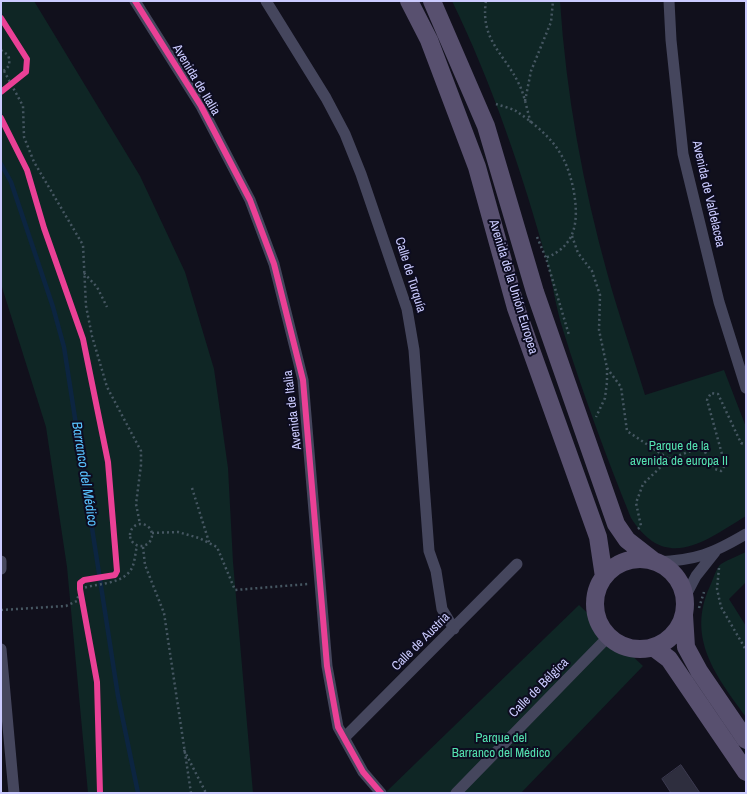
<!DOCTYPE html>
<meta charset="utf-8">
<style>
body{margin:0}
#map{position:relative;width:747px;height:794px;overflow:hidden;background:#11101c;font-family:"Archivo Narrow",sans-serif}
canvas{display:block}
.frame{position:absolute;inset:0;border:2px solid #cbcbff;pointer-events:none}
</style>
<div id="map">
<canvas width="747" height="794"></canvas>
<div class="frame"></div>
</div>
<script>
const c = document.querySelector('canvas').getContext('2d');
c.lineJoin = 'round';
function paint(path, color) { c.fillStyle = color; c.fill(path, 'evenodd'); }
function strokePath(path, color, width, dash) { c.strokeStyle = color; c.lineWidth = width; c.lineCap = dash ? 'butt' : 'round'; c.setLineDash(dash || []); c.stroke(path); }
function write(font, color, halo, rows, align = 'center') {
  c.font = font + ' "Archivo Narrow",sans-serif'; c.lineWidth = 4; c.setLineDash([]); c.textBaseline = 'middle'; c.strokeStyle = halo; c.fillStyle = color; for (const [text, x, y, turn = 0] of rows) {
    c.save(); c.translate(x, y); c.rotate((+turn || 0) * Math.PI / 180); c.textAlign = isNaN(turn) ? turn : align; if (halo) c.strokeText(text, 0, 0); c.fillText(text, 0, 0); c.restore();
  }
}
paint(new Path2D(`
 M 1,1 L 34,1 L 140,176 L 185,272 L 214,369 L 228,468 L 233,562 L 253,793 L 88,793 L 67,567 L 46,427 L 1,284 Z
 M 452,1 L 560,1 C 566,94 583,186 608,276 C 619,316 633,355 645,395 L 724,370 L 746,427 L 746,516 C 705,541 666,573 631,518 C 606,456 583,394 563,330 C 556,308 553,285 547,262 C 523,175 492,83 452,1 Z
 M 746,552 L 746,582 L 729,599 L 746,626 L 746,717 C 716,676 686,638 710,586 C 713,580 716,568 721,564 C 729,559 738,556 746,552 Z
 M 579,605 L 643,666 L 521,793 L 385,793 Z`), '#0f2625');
strokePath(new Path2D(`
 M 1,164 L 11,182 L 53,307 L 64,347 L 118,696 L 138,793`), '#0c2541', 4.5);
const building = new Path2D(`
 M 681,765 L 700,793 L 671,793 L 662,779 Z`);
paint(building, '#2e2e3e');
strokePath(building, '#3c3a50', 1);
strokePath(new Path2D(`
 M 486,1 C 480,40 504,53 519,84 C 525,96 527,111 531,123
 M 1,50 L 8,55 C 11,63 9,69 1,72
 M 4,71 L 23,106 L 24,137 L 34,162 L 83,245 L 86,306 L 92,336 L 107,387 L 141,451 L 141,465 L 136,504 L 140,524
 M 525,101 L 531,71 L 551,22 L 553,1
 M 496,104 C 502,106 510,108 516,111 C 531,121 551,137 560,153 C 567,164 570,175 573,187 C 579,218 578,246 545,258
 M 572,236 L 578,253 L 592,271 L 600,295 L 599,330 L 607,368 L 607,382 L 605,398 L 596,417
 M 537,237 L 546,258 L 569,335
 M 84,273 L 97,287 L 107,307
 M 607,368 L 621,387 L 627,431 L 669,459
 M 192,488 L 209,542
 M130 535a11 11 0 1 1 22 0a11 11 0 1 1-22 0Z
 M 638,529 L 641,526 L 636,503 L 643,484 L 669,459 L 702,447 L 715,469 L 721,471 L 725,465 L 707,400 L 711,393 L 718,394 L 741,443 L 746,445
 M 152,533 L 178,532 L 199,538 L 217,547 L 235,590 L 308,584
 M 143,547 L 145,565 L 164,613 L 191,793
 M 719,568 L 717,589 L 721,607 L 746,650
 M 699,608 L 704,592
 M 1,610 L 66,606 L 77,601 L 80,589 C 96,583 120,585 130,571 C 135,565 135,553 137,546
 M 184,750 L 206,793`), '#465762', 2.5, [2, 3]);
strokePath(new Path2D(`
 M 135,1 L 201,106 L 250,200 L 274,264 L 303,380 L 327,666 L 338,727 L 363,772 L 381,793
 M 266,1 L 326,98 L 345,134 L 361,174 L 407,309 L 414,350 L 429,551 L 436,571 L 442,609 L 454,629
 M 669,1 L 671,40 L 683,154 L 719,302 L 746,388
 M 1,561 L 1,569
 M 657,562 C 697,560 712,554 746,534
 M 685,597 L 696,576 L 715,552
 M 1,649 L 14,793
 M 344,738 L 517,564
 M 456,793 L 608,637`), '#45465d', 11);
strokePath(new Path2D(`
 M 409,1 L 429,40 L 477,167 L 516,308 L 598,537 L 604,577
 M 432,1 L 486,126 L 535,292 L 616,524 L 627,540 L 654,561
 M595 604a45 45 0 1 1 90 0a45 45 0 1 1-90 0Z
 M 684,615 L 686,647 L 699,671 L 746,740
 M 653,647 L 669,659 L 746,772`), '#58506f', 18);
strokePath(new Path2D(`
 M 135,1 L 201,106 L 250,200 L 274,264 L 303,380 L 327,666 L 338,727 L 363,772 L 381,793
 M 1,18 L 27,59 L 26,72 L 1,92
 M 1,118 L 27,170 L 44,228 L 83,339 L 108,462 L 117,571 L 115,575 L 84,580 L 80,583 L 80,589 L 97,682 L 100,793`), '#ea4096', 6);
write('13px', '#cbcbff', '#0d0c20', [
 ["Avenida de Italia",196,80,59],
 ["Avenida de Valdelacea",708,194,77],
 ["Calle de Turquía",410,275,73],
 ["Avenida de la Unión Europea",513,287,73],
 ["Avenida de Italia",293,410,-97],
 ["Calle de Austria",421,642,-45],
 ["Calle de Bélgica",539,688,-45]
]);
write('13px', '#54e2b0', '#0d0c20', [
 ["Parque de la",679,447],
 ["avenida de europa II",679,462],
 ["Parque del",501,739],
 ["Barranco del Médico",501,754]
]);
write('italic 14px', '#59c3ff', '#0d0c20', [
 ["Barranco del Médico",84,474,81]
]);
</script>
